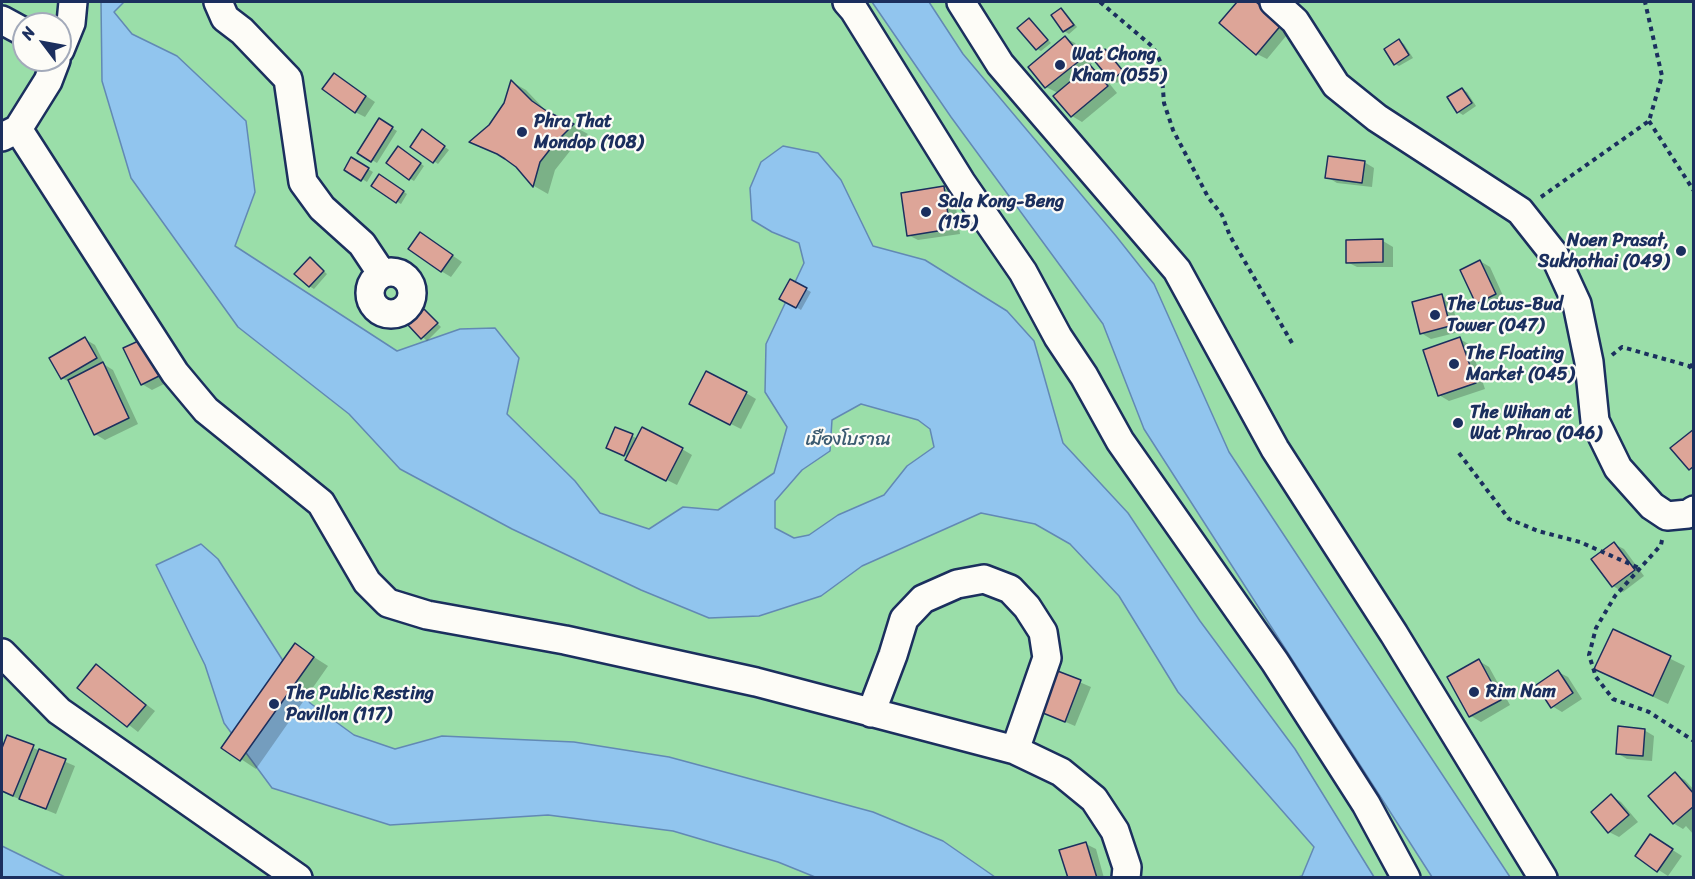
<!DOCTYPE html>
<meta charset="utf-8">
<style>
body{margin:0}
#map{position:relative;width:1695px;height:879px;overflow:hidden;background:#f3e2da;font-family:Sriracha,sans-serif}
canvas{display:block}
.frame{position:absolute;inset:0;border:3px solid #1b2f5e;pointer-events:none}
.north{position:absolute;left:12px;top:12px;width:60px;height:60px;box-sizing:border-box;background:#fdfcf7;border:2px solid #a3aaba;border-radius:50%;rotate:302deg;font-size:16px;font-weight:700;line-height:24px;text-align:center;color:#1b2f5e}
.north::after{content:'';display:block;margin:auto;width:21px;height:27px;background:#1b2f5e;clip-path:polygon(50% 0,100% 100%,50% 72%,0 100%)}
</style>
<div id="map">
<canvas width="1695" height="879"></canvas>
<div class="frame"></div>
<div class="north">N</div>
</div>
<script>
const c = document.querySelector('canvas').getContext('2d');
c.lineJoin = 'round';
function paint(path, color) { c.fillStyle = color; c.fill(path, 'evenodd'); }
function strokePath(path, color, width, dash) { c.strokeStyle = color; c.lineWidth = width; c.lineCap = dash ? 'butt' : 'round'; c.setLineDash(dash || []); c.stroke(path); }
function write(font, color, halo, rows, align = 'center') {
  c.font = font + ' Sriracha,"Playpen Sans Thai",sans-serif'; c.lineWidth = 4.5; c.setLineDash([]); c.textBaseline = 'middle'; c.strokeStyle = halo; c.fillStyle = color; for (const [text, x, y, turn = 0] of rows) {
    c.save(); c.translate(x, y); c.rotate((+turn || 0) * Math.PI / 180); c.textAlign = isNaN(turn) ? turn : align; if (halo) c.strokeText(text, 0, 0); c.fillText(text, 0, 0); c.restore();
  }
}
paint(new Path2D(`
 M 2,2 L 1693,2 L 1693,877 L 2,878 ZM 24,24 L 60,24 L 60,60 L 24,60 Z`), '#9adea9');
const water = new Path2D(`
 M 101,2 L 124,2 L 114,12 L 132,34 L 177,56 L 246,121 L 255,192 L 235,246 L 397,351 L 460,329 L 495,328 L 519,358 L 507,414 L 575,481 L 600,513 L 649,529 L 683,507 L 718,510 L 774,473 L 787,427 L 765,392 L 766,344 L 804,263 L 799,243 L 772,232 L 752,220 L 750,188 L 761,162 L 783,146 L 818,153 L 841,180 L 873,246 L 925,260 L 1007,311 L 1034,341 L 1063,443 L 1128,513 L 1200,621 L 1295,749 L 1374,877 L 1298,877 L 1302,876 L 1314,847 L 1178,692 L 1119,596 L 1070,544 L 1035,524 L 981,513 L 862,566 L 821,596 L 759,616 L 709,618 L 641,590 L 512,529 L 400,469 L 349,414 L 238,327 L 131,178 L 102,81 ZM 861,404 L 918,420 L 930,429 L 934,447 L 907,466 L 884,495 L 838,515 L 809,535 L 794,538 L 775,528 L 775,501 L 802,470 L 830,451 L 832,420 Z
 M 872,2 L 929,2 L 963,54 L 1116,236 L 1154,284 L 1229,452 L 1510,877 L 1432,877 L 1144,429 L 1103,324 L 951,117 Z
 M 201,544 L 218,559 L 310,703 L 354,735 L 395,749 L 442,736 L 574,742 L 669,757 L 873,812 L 943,841 L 995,877 L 815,877 L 778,862 L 673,831 L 548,815 L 390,825 L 272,788 L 224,723 L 205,665 L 156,565 Z
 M 2,846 L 4,847 L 65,877 L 2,877 Z`);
paint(water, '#91c5ee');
strokePath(water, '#6289b4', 1.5);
paint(new Path2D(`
 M 1239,2 L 1258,2 L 1291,30 L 1267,59 L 1257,54 L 1221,23 Z
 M 1061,10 L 1066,13 L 1077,27 L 1069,34 L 1064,31 Z
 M 1029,20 L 1051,43 L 1041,51 L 1037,49 Z
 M 1065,38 L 1075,43 L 1092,64 L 1089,66 L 1100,72 L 1117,93 L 1082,122 L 1072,116 L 1058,93 L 1046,87 L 1030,67 Z
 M 1399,41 L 1404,44 L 1413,58 L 1399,66 L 1395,64 Z
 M 1105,51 L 1109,54 L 1127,74 L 1117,83 L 1112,80 L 1095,59 Z
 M 344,81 L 375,102 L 365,117 L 355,112 Z
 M 512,82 L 526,90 L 547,112 L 588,134 L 570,151 L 555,170 L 548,194 L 534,186 L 517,166 L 508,159 L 471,142 L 491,126 L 505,104 Z
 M 1462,89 L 1467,92 L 1476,106 L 1463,115 L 1458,112 Z
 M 379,120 L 397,131 L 377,163 L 359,152 Z
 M 427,134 L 449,150 L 438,164 L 412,146 Z
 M 403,151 L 424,166 L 414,181 L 409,178 Z
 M 352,159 L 373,172 L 367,182 L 346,169 Z
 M 1364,162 L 1374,168 L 1372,187 L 1337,183 L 1327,177 Z
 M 384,178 L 407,194 L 401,204 L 396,201 Z
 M 944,188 L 954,194 L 960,234 L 918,240 L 908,235 Z
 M 430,240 L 462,262 L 451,277 L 441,271 Z
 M 1383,241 L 1393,247 L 1393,267 L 1357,267 L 1347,262 Z
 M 1480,261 L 1490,267 L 1505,300 L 1487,308 L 1477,303 Z
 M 314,262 L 327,274 L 314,289 L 309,286 Z
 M 791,281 L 811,292 L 801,310 L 781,298 Z
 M 1442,296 L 1452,302 L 1459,332 L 1431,339 L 1421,333 Z
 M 424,311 L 441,327 L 427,341 L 410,325 Z
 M 85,339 L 95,345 L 105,365 L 113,370 L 138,424 L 105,440 L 95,434 L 71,383 L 62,378 Z
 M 1460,339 L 1470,345 L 1485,389 L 1449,401 L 1439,395 Z
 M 155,345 L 172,380 L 152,390 L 142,384 Z
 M 746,393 L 756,399 L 741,429 L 701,409 Z
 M 632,436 L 638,439 L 682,449 L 692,455 L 677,485 L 637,465 L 629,457 L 612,450 Z
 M 1614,544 L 1624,549 L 1644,576 L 1623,592 L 1613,586 Z
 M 1614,631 L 1685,666 L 1668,704 L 1596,669 Z
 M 295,645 L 328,666 L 256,769 L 223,747 Z
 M 1479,661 L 1489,667 L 1510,705 L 1481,722 L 1471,716 Z
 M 96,666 L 155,711 L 138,732 L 80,687 Z
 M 1056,672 L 1091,687 L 1075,726 L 1040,711 Z
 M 1558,672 L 1568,677 L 1582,699 L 1562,712 L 1552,706 Z
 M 1644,730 L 1654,736 L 1652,761 L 1627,759 L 1617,753 Z
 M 8,737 L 75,766 L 56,814 L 2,792 L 2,752 Z
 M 1675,774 L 1685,780 L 1694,790 L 1694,835 L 1686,826 L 1683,829 L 1673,823 Z
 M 1611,796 L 1621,802 L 1638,822 L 1619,837 L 1609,832 Z
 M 1660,842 L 1682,856 L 1668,876 L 1637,856 Z
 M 1086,844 L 1096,849 L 1104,878 L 1069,878 Z`), '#0003');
const building = new Path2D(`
 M 1237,2 L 1256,2 L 1282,24 L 1256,55 L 1219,23 Z
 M 1061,8 L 1074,25 L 1063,32 L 1051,15 Z
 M 1029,18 L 1048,40 L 1036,50 L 1017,28 Z
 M 1065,36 L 1083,58 L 1045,88 L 1028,67 Z
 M 1399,39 L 1409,55 L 1394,65 L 1384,49 Z
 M 1105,49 L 1123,71 L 1111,81 L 1093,59 Z
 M 1090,65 L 1108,86 L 1071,117 L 1053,96 Z
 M 334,73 L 366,96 L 355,113 L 322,89 Z
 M 511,80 L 532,101 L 548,112 L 574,124 L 555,143 L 540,162 L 533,187 L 516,167 L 505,159 L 497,154 L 469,142 L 489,125 L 504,103 Z
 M 1462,88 L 1472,103 L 1457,113 L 1447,97 Z
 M 379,118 L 393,127 L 371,162 L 357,153 Z
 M 422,129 L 445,146 L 433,163 L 410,147 Z
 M 398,146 L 421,163 L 409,180 L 386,163 Z
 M 1328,156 L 1365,161 L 1362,183 L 1325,178 Z
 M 351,157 L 369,168 L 361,181 L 344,170 Z
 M 379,174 L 404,191 L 396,203 L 371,186 Z
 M 944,186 L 950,229 L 907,236 L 901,193 Z
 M 420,232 L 453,255 L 441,272 L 408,249 Z
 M 1383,239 L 1383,262 L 1346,263 L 1346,240 Z
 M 310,257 L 324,271 L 309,287 L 294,274 Z
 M 1480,260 L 1496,294 L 1476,304 L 1460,270 Z
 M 790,279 L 807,288 L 796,308 L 779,299 Z
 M 1442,294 L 1450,326 L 1420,334 L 1412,302 Z
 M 424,309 L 438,323 L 421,339 L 408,325 Z
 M 85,337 L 97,358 L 61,379 L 49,358 Z
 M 1460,337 L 1476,383 L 1438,396 L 1423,350 Z
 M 145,338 L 163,374 L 141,385 L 123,348 Z
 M 103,362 L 129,418 L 94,435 L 68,380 Z
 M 706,371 L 747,392 L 730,425 L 689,404 Z
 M 615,427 L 633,434 L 624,456 L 606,448 Z
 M 642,427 L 683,448 L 666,481 L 625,460 Z
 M 1694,429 L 1694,466 L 1689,470 L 1670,448 Z
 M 1614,542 L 1635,570 L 1612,587 L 1591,559 Z
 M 1613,629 L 1671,656 L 1653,696 L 1594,669 Z
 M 295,643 L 314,657 L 240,761 L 221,748 Z
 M 1479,659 L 1501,700 L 1469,717 L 1447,677 Z
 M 96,664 L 146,705 L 127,727 L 77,688 Z
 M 1055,670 L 1081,680 L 1065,722 L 1038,711 Z
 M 1558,670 L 1573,693 L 1551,708 L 1536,685 Z
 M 1618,726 L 1645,729 L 1643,756 L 1616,754 Z
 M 7,735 L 34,745 L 13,796 L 2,791 L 2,748 Z
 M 39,749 L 66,759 L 46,809 L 19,799 Z
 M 1675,772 L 1694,794 L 1694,806 L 1673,824 L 1648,796 Z
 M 1611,794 L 1629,815 L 1608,833 L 1591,812 Z
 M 1650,834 L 1673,849 L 1657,872 L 1635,856 Z
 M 1086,842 L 1097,878 L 1068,878 L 1059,850 Z`);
paint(building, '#dda598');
strokePath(building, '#1b2f5e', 1.5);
const minor = new Path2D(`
 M 218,2 L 225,18 L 242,31 L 288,79 L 303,182 L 322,208 L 362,244 L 382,274
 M 847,2 L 854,10 L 961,182 L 1023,272 L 1058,337 L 1084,376 L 1120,441 L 1275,662 L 1366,804 L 1406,878
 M 961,2 L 1000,64 L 1177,270 L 1275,449 L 1394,634 L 1543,878
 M 1274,2 L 1295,21 L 1336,85 L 1377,118 L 1520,211 L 1554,254 L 1577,304 L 1589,362 L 1595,421 L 1618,468 L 1652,506 L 1667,516 L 1688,514 L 1694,510
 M 2,20 L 24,32
 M 60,50 L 71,23 L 73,2
 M 18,129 L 175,373 L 206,410 L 321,503 L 367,582 L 388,603 L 427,615 L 565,640 L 756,682 L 1015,750 L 1061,772 L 1094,799 L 1115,831 L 1127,867 L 1126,878
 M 2,137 L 18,129 L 48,81 L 56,60
 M370 293a21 21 0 1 1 42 0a21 21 0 1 1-42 0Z
 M 2,653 L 59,711 L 298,878
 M 871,713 L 893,655 L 904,619 L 923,599 L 957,584 L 984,579 L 1010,589 L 1027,607 L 1043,632 L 1047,658 L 1015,750`);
strokePath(minor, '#1b2f5e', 32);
strokePath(new Path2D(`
 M 1100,2 L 1153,47 L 1161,63 L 1164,103 L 1173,130 L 1208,197 L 1222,215 L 1230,236 L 1292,343
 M 1649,121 L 1694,191
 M 1541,197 L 1649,121 L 1662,76 L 1645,2
 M 1612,355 L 1622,347 L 1689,366 L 1694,371
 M 1691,368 L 1694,359
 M 1459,453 L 1509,519 L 1538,531 L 1580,542 L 1639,568
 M 1662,540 L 1661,545 L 1615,596 L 1596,628 L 1589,655 L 1596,677 L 1613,699 L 1649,712 L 1694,741`), '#1b2f5e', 4, [4.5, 4.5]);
strokePath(minor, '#fdfcf7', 27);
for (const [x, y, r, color] of [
 [1060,65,6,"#1b2f5e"],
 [522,132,6,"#1b2f5e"],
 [926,212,6,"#1b2f5e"],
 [1681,251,6,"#1b2f5e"],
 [1435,315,6,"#1b2f5e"],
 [1454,364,6,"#1b2f5e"],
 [1458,423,6,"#1b2f5e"],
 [1474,692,6,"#1b2f5e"],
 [274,704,6,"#1b2f5e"]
]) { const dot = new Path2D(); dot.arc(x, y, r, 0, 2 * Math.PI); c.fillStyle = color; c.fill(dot); strokePath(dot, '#fdfcf7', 2); }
write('bold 18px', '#1b2f5e', '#fdfcf7', [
 ["Wat Chong",1072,55],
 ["Kham (055)",1072,76],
 ["Phra That",534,122],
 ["Mondop (108)",534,143],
 ["Sala Kong-Beng",938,202],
 ["(115)",938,223],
 ["Noen Prasat,",1669,241,"right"],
 ["Sukhothai (049)",1669,262,"right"],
 ["The Lotus-Bud",1447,305],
 ["Tower (047)",1447,326],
 ["The Floating",1466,354],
 ["Market (045)",1466,375],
 ["The Wihan at",1470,413],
 ["Wat Phrao (046)",1470,434],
 ["Rim Nam",1486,692],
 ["The Public Resting",286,694],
 ["Pavillon (117)",286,715]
], 'left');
write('18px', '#3b5b71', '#fdfcf7', [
 ["เมืองโบราณ",848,440]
]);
</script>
